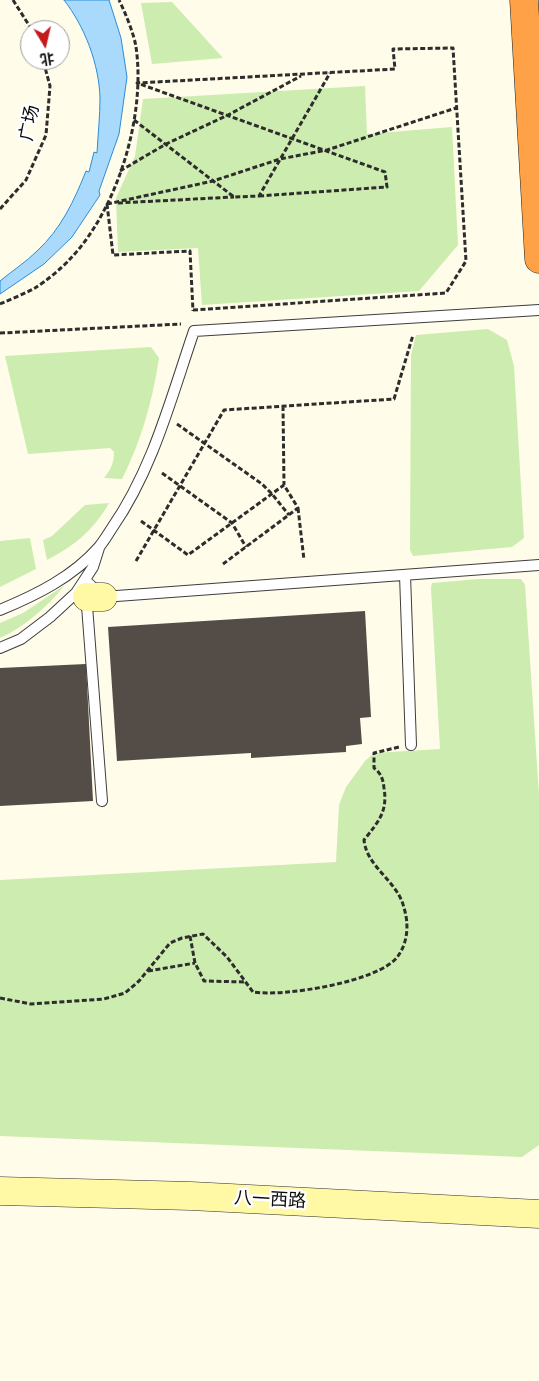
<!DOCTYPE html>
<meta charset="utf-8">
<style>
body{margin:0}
#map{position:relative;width:539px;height:1381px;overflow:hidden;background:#fffce9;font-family:Merriweather,"Noto Sans SC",serif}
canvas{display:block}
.north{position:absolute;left:20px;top:20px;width:50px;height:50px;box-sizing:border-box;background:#fff;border:1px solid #9d9d9d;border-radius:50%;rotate:171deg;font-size:14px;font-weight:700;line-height:20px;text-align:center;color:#0b0b0b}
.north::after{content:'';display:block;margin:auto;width:18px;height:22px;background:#c5191b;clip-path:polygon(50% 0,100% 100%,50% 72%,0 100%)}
</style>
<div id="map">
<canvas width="539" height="1381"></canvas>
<div class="north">北</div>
</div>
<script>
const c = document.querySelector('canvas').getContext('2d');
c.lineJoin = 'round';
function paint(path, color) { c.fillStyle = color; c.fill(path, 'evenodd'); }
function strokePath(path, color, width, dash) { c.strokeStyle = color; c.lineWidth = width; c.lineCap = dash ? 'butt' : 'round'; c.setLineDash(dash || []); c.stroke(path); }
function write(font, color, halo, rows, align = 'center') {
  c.font = font + ' Merriweather,"Noto Sans SC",serif'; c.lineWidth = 5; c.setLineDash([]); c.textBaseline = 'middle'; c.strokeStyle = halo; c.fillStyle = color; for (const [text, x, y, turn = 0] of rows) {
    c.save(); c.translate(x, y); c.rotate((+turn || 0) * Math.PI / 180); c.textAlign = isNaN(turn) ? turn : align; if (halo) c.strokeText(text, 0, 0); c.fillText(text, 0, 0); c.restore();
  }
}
paint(new Path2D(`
 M 172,2 L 223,58 L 152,64 L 141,3 Z
 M 365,86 L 367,134 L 452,127 L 458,245 L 419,291 L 202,305 L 198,248 L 118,252 L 116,198 L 135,156 L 143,99 Z
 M 488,329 L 507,340 L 514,366 L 524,538 L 512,547 L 413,556 L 410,550 L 411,355 L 416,335 Z
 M 151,347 L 159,358 C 153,399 141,442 122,479 L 104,478 C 111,469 114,463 114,452 L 110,448 L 28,454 L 5,356 Z
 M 109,503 C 94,530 74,546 47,560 L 43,540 L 52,536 L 85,505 Z
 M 30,538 L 36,569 L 0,587 L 0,541 Z
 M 479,579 L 521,579 L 525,585 L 539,795 L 539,1145 L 522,1157 L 0,1136 L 0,880 L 336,862 L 339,805 L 346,787 L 365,761 L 374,753 L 440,749 L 431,588 L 432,583 Z
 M 65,585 C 47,607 26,626 0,638 L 0,623 L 23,613 Z`), '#cdecb0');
const water = new Path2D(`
 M 64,0 L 109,0 L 121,38 L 127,77 L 119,134 L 99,191 L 100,195 L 72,237 L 44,264 L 0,294 L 0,281 C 12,271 26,262 37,251 C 61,229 74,201 86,171 L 89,172 L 94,152 L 97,153 C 98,134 100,116 100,98 C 99,64 85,27 64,0 Z`);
paint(water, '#a9d9fb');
strokePath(water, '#2b8cd8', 1);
paint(new Path2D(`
 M 365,611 L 371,717 L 360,718 L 362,744 L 346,746 L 346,752 L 251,758 L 251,753 L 117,761 L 108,627 Z
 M 86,664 L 93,801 L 0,806 L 0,668 Z`), '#544d47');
const lane = new Path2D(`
 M 405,575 L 411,745
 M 0,610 C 36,595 73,577 99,547 C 104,541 108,534 112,528 C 153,469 171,398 194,331 L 539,310
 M 0,648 L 21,639 L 50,617 L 76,593 L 93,567 L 99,548
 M 102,801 L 85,580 L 103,597 L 539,565`);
const secondary = new Path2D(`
 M 87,597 L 103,597
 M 0,1191 L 191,1196 L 539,1214`);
const highway = new Path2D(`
 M 524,0 L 539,259`);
strokePath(lane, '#3e3e3e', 12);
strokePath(secondary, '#2d2d2d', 29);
strokePath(highway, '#1c1c1c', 29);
strokePath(new Path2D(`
 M 13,0 L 32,30
 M 134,120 L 234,197 L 259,196 L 330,73
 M 120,171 L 166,144 L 228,115 L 301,76
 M 118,203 L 234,197
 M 107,204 L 113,255 L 190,251 L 193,311
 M 107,204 L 213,181 L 280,159 L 327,150 L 456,108
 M 0,209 L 26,180 L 46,135 L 50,86 L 43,60
 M 0,304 C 11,299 24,294 35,288 C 45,282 62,268 70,259 C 118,209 146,115 136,47 C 134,34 125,12 119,0
 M 193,310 L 446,293 L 466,261 L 453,48 L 393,49 L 395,69 L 137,83 L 385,172 L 387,187 L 259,196
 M 0,333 L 181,324
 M 283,406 L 284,485
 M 177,424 L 262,484 L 272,494 L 289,515
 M 162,473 L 232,523 L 246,547
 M 298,508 L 304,560
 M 141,521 L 188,555 L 284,485 L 298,508 L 223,564
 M 136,561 L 224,410 L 394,399 L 413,335
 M 190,936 L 195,963 L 204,981 L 244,982
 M 148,971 L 195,963
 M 0,998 L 31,1004 L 104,999 L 125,993 L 139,981 L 170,943 L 182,938 L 203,934 L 227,957 L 253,992 C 283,997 380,982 398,956 C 408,942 409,924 404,908 C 398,881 367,868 364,840 C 378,822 388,812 384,788 C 383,779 381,773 374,768 L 374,753 L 399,747`), '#2d2d2d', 3, [5, 2.5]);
strokePath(lane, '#fff', 10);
strokePath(secondary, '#fff8a4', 28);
strokePath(highway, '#ffa247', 28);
write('18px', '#0b0b0b', '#fff', [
 ["广场",30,123,-79],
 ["八一西路",270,1200,3]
]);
</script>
